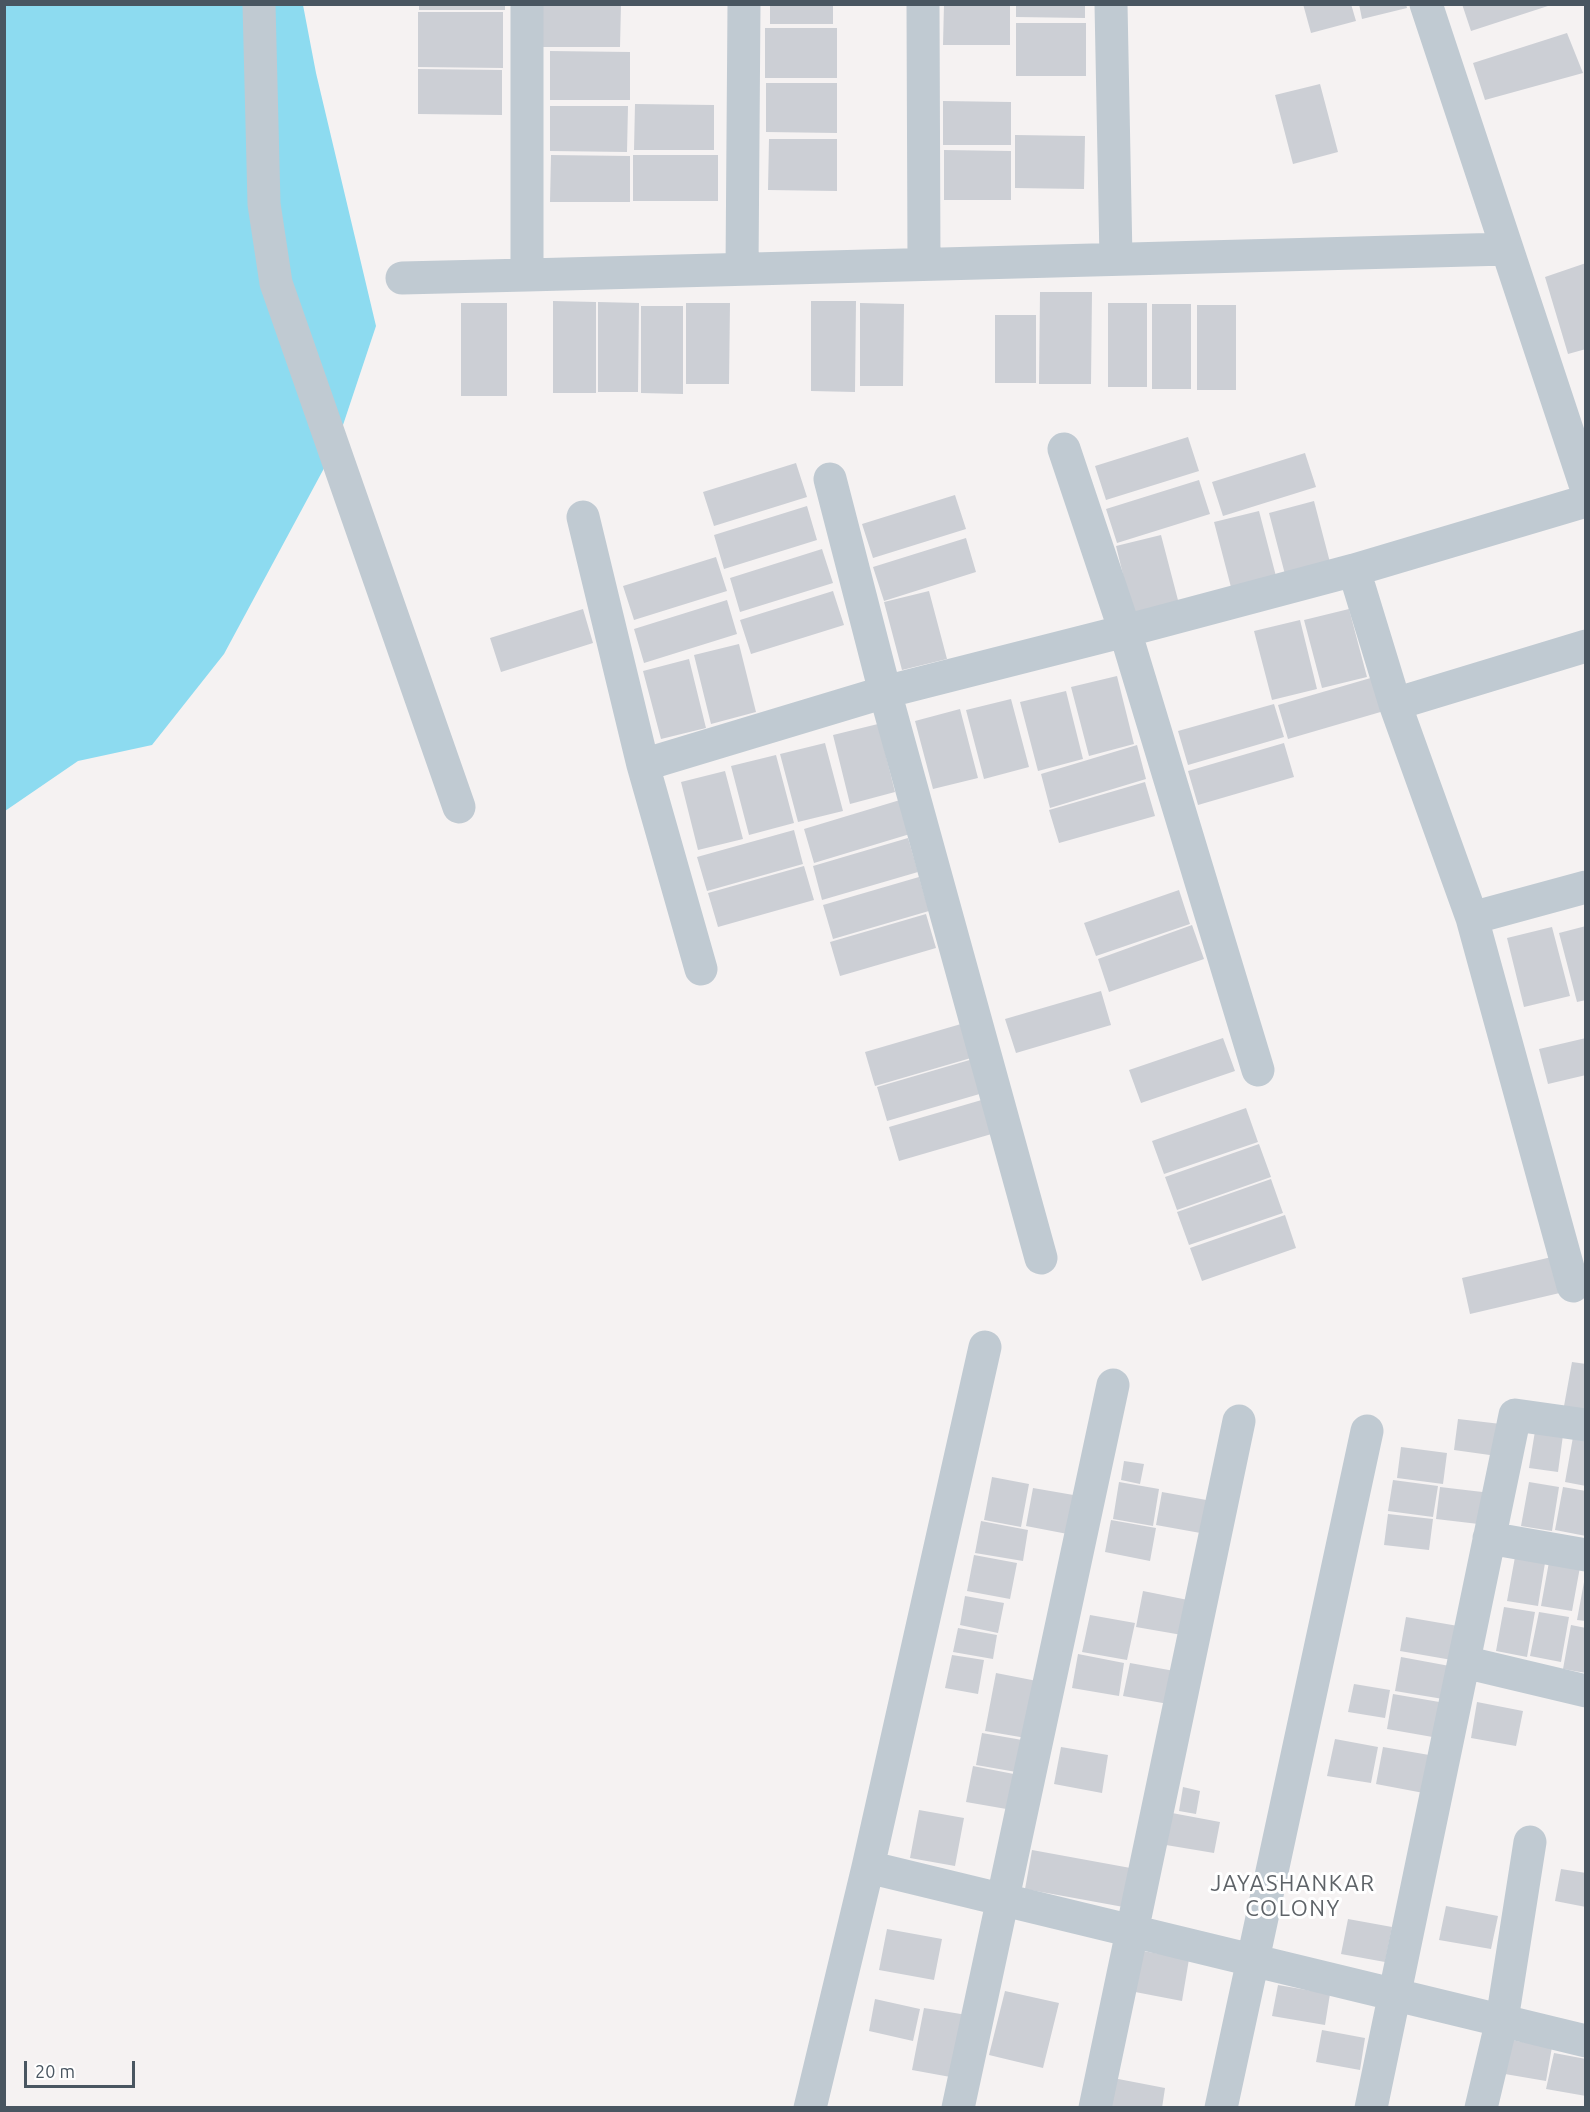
<!DOCTYPE html>
<style>
body{margin:0}
#map{position:relative;width:1590px;height:2112px;overflow:hidden;background:#f5f2f2;font-family:Ubuntu,sans-serif}
canvas{display:block}
.frame{position:absolute;inset:0;border:6px solid #495661;pointer-events:none}
.scale{position:absolute;left:24px;top:2061px;width:111px;height:27px;box-sizing:border-box;border:3px solid #495661;border-top:0;padding-left:8px;font-size:18px;line-height:21px;white-space:nowrap;color:#495661;-webkit-text-stroke:4px #fff;paint-order:stroke}
</style>
<div id="map">
<canvas width="1590" height="2112"></canvas>
<div class="frame"></div>
<div class="scale">20 m</div>
</div>
<script>
const c = document.querySelector('canvas').getContext('2d');
c.lineJoin = 'round';
function paint(path, color) { c.fillStyle = color; c.fill(path, 'evenodd'); }
function strokePath(path, color, width, dash) { c.strokeStyle = color; c.lineWidth = width; c.lineCap = dash ? 'butt' : 'round'; c.setLineDash(dash || []); c.stroke(path); }
function write(font, color, halo, rows, align = 'center') {
  c.font = font + ' Ubuntu,sans-serif'; c.lineWidth = 6; c.setLineDash([]); c.textBaseline = 'middle'; c.strokeStyle = halo; c.fillStyle = color; for (const [text, x, y, turn = 0] of rows) {
    c.save(); c.translate(x, y); c.rotate((+turn || 0) * Math.PI / 180); c.textAlign = isNaN(turn) ? turn : align; if (halo) c.strokeText(text, 0, 0); c.fillText(text, 0, 0); c.restore();
  }
}
paint(new Path2D(`
 M 5,5 L 303,5 L 316,73 L 376,326 L 336,446 L 224,654 L 152,745 L 78,761 L 5,811 Z`), '#8ddbf0');
paint(new Path2D(`
 M 419,4 L 505,4 L 505,10 L 419,10 Z
 M 535,4 L 621,4 L 620,47 L 535,47 Z
 M 770,4 L 833,4 L 833,24 L 770,24 Z
 M 944,4 L 1010,4 L 1010,45 L 943,45 Z
 M 1016,4 L 1085,4 L 1085,18 L 1016,17 Z
 M 1303,4 L 1351,4 L 1356,21 L 1311,33 Z
 M 1359,4 L 1406,4 L 1407,8 L 1362,19 Z
 M 1462,4 L 1551,4 L 1551,5 L 1471,31 Z
 M 418,12 L 503,12 L 503,68 L 418,67 Z
 M 1016,23 L 1086,23 L 1086,76 L 1016,76 Z
 M 765,28 L 837,28 L 837,78 L 765,78 Z
 M 1567,33 L 1583,73 L 1485,100 L 1473,63 Z
 M 550,51 L 630,52 L 630,100 L 550,100 Z
 M 418,69 L 502,70 L 502,115 L 418,114 Z
 M 766,83 L 837,83 L 837,133 L 766,132 Z
 M 1320,84 L 1338,152 L 1293,164 L 1275,95 Z
 M 943,101 L 1011,102 L 1011,145 L 943,145 Z
 M 635,104 L 714,105 L 714,150 L 634,150 Z
 M 550,106 L 628,106 L 627,152 L 550,151 Z
 M 1015,135 L 1085,136 L 1084,189 L 1015,188 Z
 M 769,139 L 837,139 L 837,191 L 768,190 Z
 M 944,150 L 1011,151 L 1011,200 L 944,200 Z
 M 551,155 L 630,156 L 630,202 L 550,202 Z
 M 633,155 L 718,155 L 718,201 L 633,201 Z
 M 1586,263 L 1586,349 L 1568,354 L 1545,277 Z
 M 1040,292 L 1092,292 L 1091,384 L 1039,384 Z
 M 553,301 L 596,302 L 596,393 L 553,393 Z
 M 811,301 L 856,301 L 855,392 L 811,391 Z
 M 598,302 L 639,303 L 638,392 L 598,392 Z
 M 461,303 L 507,303 L 507,396 L 461,396 Z
 M 686,303 L 730,303 L 729,384 L 686,384 Z
 M 860,303 L 904,304 L 903,386 L 860,386 Z
 M 1108,303 L 1147,303 L 1147,387 L 1108,387 Z
 M 1152,304 L 1191,304 L 1191,389 L 1152,389 Z
 M 1197,305 L 1236,305 L 1236,390 L 1197,390 Z
 M 641,306 L 683,306 L 683,394 L 641,393 Z
 M 995,315 L 1036,315 L 1036,383 L 995,383 Z
 M 1188,437 L 1199,471 L 1106,500 L 1095,466 Z
 M 1305,453 L 1316,487 L 1223,516 L 1212,482 Z
 M 796,463 L 807,497 L 714,526 L 703,492 Z
 M 1199,480 L 1210,514 L 1117,543 L 1106,509 Z
 M 955,495 L 966,529 L 873,558 L 862,524 Z
 M 1314,501 L 1332,570 L 1287,582 L 1269,513 Z
 M 807,506 L 817,540 L 724,569 L 714,535 Z
 M 1259,511 L 1277,580 L 1232,591 L 1214,522 Z
 M 1161,535 L 1179,604 L 1133,615 L 1116,546 Z
 M 966,538 L 976,572 L 884,601 L 873,567 Z
 M 822,549 L 833,583 L 740,612 L 730,578 Z
 M 716,557 L 727,591 L 634,620 L 623,586 Z
 M 833,591 L 844,625 L 751,654 L 740,620 Z
 M 929,591 L 947,659 L 902,670 L 884,602 Z
 M 727,600 L 737,634 L 644,663 L 634,629 Z
 M 583,609 L 593,643 L 501,672 L 490,638 Z
 M 1349,609 L 1367,677 L 1322,688 L 1304,620 Z
 M 1300,620 L 1317,689 L 1272,700 L 1254,631 Z
 M 739,644 L 756,712 L 711,724 L 694,655 Z
 M 689,659 L 706,728 L 661,739 L 643,671 Z
 M 1117,676 L 1134,744 L 1089,756 L 1071,687 Z
 M 1374,677 L 1384,711 L 1288,739 L 1278,705 Z
 M 1066,691 L 1083,759 L 1038,771 L 1020,702 Z
 M 1011,699 L 1029,767 L 984,779 L 966,710 Z
 M 1274,704 L 1284,737 L 1188,765 L 1178,731 Z
 M 960,709 L 978,778 L 933,789 L 915,721 Z
 M 878,724 L 895,792 L 850,804 L 833,735 Z
 M 825,743 L 843,811 L 798,822 L 780,754 Z
 M 1284,743 L 1294,777 L 1198,805 L 1188,771 Z
 M 1137,745 L 1146,779 L 1050,808 L 1041,774 Z
 M 776,755 L 794,823 L 749,835 L 731,766 Z
 M 725,771 L 743,839 L 698,850 L 681,782 Z
 M 1145,782 L 1155,816 L 1059,843 L 1049,810 Z
 M 900,800 L 910,834 L 814,863 L 804,829 Z
 M 794,830 L 803,864 L 707,891 L 697,857 Z
 M 908,838 L 918,872 L 822,900 L 813,866 Z
 M 804,866 L 814,900 L 718,927 L 708,893 Z
 M 919,877 L 929,911 L 833,939 L 823,905 Z
 M 1179,890 L 1190,924 L 1096,956 L 1084,923 Z
 M 926,914 L 936,948 L 840,976 L 830,942 Z
 M 1192,925 L 1204,959 L 1109,992 L 1098,959 Z
 M 1586,926 L 1586,1000 L 1577,1002 L 1559,933 Z
 M 1552,927 L 1570,996 L 1524,1007 L 1507,938 Z
 M 1101,991 L 1111,1025 L 1016,1053 L 1005,1019 Z
 M 961,1024 L 971,1058 L 875,1086 L 865,1052 Z
 M 1223,1038 L 1235,1071 L 1141,1103 L 1129,1070 Z
 M 1586,1038 L 1586,1075 L 1548,1084 L 1539,1049 Z
 M 973,1059 L 983,1093 L 887,1121 L 877,1087 Z
 M 985,1099 L 995,1133 L 899,1161 L 889,1127 Z
 M 1246,1108 L 1258,1142 L 1164,1174 L 1152,1141 Z
 M 1259,1144 L 1271,1177 L 1177,1210 L 1165,1177 Z
 M 1271,1179 L 1283,1213 L 1189,1245 L 1177,1212 Z
 M 1285,1215 L 1296,1248 L 1202,1281 L 1190,1248 Z
 M 1556,1256 L 1564,1292 L 1470,1314 L 1462,1278 Z
 M 1572,1362 L 1586,1364 L 1586,1410 L 1564,1406 Z
 M 1458,1419 L 1501,1424 L 1497,1456 L 1454,1450 Z
 M 1535,1431 L 1563,1435 L 1558,1472 L 1529,1468 Z
 M 1573,1437 L 1586,1440 L 1586,1486 L 1565,1482 Z
 M 1401,1447 L 1447,1453 L 1443,1484 L 1397,1478 Z
 M 1124,1461 L 1144,1464 L 1140,1484 L 1121,1480 Z
 M 992,1477 L 1029,1484 L 1021,1527 L 984,1520 Z
 M 1393,1480 L 1438,1486 L 1433,1517 L 1388,1511 Z
 M 1119,1482 L 1159,1489 L 1153,1526 L 1113,1519 Z
 M 1529,1482 L 1559,1487 L 1552,1531 L 1521,1526 Z
 M 1440,1487 L 1491,1493 L 1487,1525 L 1436,1519 Z
 M 1563,1487 L 1586,1491 L 1586,1536 L 1555,1530 Z
 M 1033,1488 L 1085,1497 L 1078,1536 L 1026,1526 Z
 M 1162,1492 L 1212,1501 L 1206,1534 L 1156,1525 Z
 M 1388,1514 L 1433,1519 L 1429,1550 L 1384,1545 Z
 M 1111,1520 L 1156,1528 L 1150,1561 L 1105,1552 Z
 M 981,1521 L 1028,1530 L 1023,1561 L 975,1553 Z
 M 974,1555 L 1017,1563 L 1010,1599 L 967,1591 Z
 M 1515,1557 L 1545,1563 L 1538,1606 L 1507,1601 Z
 M 1549,1562 L 1580,1567 L 1572,1611 L 1541,1606 Z
 M 1584,1582 L 1586,1582 L 1586,1621 L 1577,1620 Z
 M 1143,1591 L 1188,1600 L 1182,1635 L 1136,1627 Z
 M 965,1596 L 1004,1603 L 998,1633 L 960,1625 Z
 M 1504,1607 L 1535,1612 L 1527,1657 L 1496,1651 Z
 M 1539,1612 L 1569,1617 L 1561,1662 L 1530,1656 Z
 M 1090,1615 L 1135,1623 L 1127,1660 L 1082,1652 Z
 M 1406,1617 L 1458,1626 L 1452,1660 L 1400,1651 Z
 M 1571,1625 L 1586,1628 L 1586,1673 L 1563,1669 Z
 M 958,1628 L 997,1635 L 993,1659 L 953,1652 Z
 M 1078,1654 L 1124,1663 L 1119,1696 L 1072,1688 Z
 M 952,1655 L 984,1660 L 978,1694 L 945,1688 Z
 M 1401,1657 L 1455,1667 L 1449,1700 L 1395,1691 Z
 M 1130,1663 L 1180,1672 L 1174,1705 L 1123,1696 Z
 M 996,1673 L 1037,1681 L 1026,1738 L 985,1731 Z
 M 1354,1684 L 1390,1690 L 1385,1718 L 1348,1712 Z
 M 1393,1694 L 1451,1704 L 1444,1739 L 1387,1729 Z
 M 1477,1702 L 1523,1711 L 1516,1746 L 1471,1738 Z
 M 982,1733 L 1028,1741 L 1022,1773 L 976,1765 Z
 M 1335,1739 L 1378,1747 L 1371,1783 L 1327,1776 Z
 M 1061,1747 L 1108,1755 L 1102,1793 L 1054,1784 Z
 M 1383,1747 L 1435,1756 L 1429,1794 L 1376,1784 Z
 M 973,1766 L 1024,1776 L 1018,1811 L 966,1802 Z
 M 1183,1787 L 1200,1791 L 1196,1814 L 1179,1811 Z
 M 919,1810 L 964,1818 L 955,1866 L 910,1858 Z
 M 1172,1813 L 1220,1822 L 1214,1853 L 1166,1845 Z
 M 1032,1850 L 1136,1869 L 1129,1908 L 1025,1889 Z
 M 1561,1869 L 1586,1873 L 1586,1907 L 1555,1901 Z
 M 1446,1906 L 1498,1916 L 1491,1949 L 1439,1940 Z
 M 1348,1919 L 1392,1927 L 1385,1962 L 1341,1954 Z
 M 887,1929 L 942,1939 L 934,1980 L 879,1970 Z
 M 1137,1950 L 1189,1959 L 1182,2001 L 1130,1991 Z
 M 1278,1985 L 1330,1994 L 1325,2025 L 1272,2016 Z
 M 1005,1991 L 1059,2003 L 1043,2068 L 989,2055 Z
 M 875,1999 L 920,2009 L 913,2041 L 869,2031 Z
 M 924,2008 L 967,2015 L 956,2078 L 912,2070 Z
 M 1322,2030 L 1365,2038 L 1360,2070 L 1316,2062 Z
 M 1505,2039 L 1552,2047 L 1546,2081 L 1499,2073 Z
 M 1554,2053 L 1586,2059 L 1586,2096 L 1546,2089 Z
 M 1113,2078 L 1165,2088 L 1162,2108 L 1108,2108 Z`), '#cccfd5');
strokePath(new Path2D(`
 M 259,4 L 264,204 L 276,283 L 459,807
 M 527,4 L 527,275 L 1507,249
 M 923,4 L 924,264
 M 1111,4 L 1116,259
 M 1426,4 L 1586,487
 M 742,269 L 744,4
 M 402,278 L 527,275
 M 1064,449 L 1125,631 L 1258,1070
 M 830,479 L 885,692 L 1041,1258
 M 583,517 L 643,765 L 701,969
 M 1354,570 L 1395,704 L 1472,918 L 1573,1286
 M 1395,704 L 1586,646
 M 643,765 L 885,692 L 1125,631 L 1354,570 L 1586,501
 M 1472,918 L 1586,887
 M 1489,1538 L 1586,1555
 M 1464,1662 L 1586,1691
 M 868,1867 L 1586,2041
 M 810,2108 L 868,1867 L 985,1347
 M 958,2108 L 1113,1385
 M 1095,2108 L 1239,1421
 M 1221,2108 L 1367,1431
 M 1371,2108 L 1515,1415 L 1586,1425
 M 1481,2108 L 1502,2020 L 1530,1842`), '#c0cad2', 33);
c.letterSpacing = '1.5px';
write('22px', '#5e6368', '#fff', [
 ["JAYASHANKAR",1293,1884],
 ["COLONY",1293,1909]
]);
c.letterSpacing = '0px';
</script>
